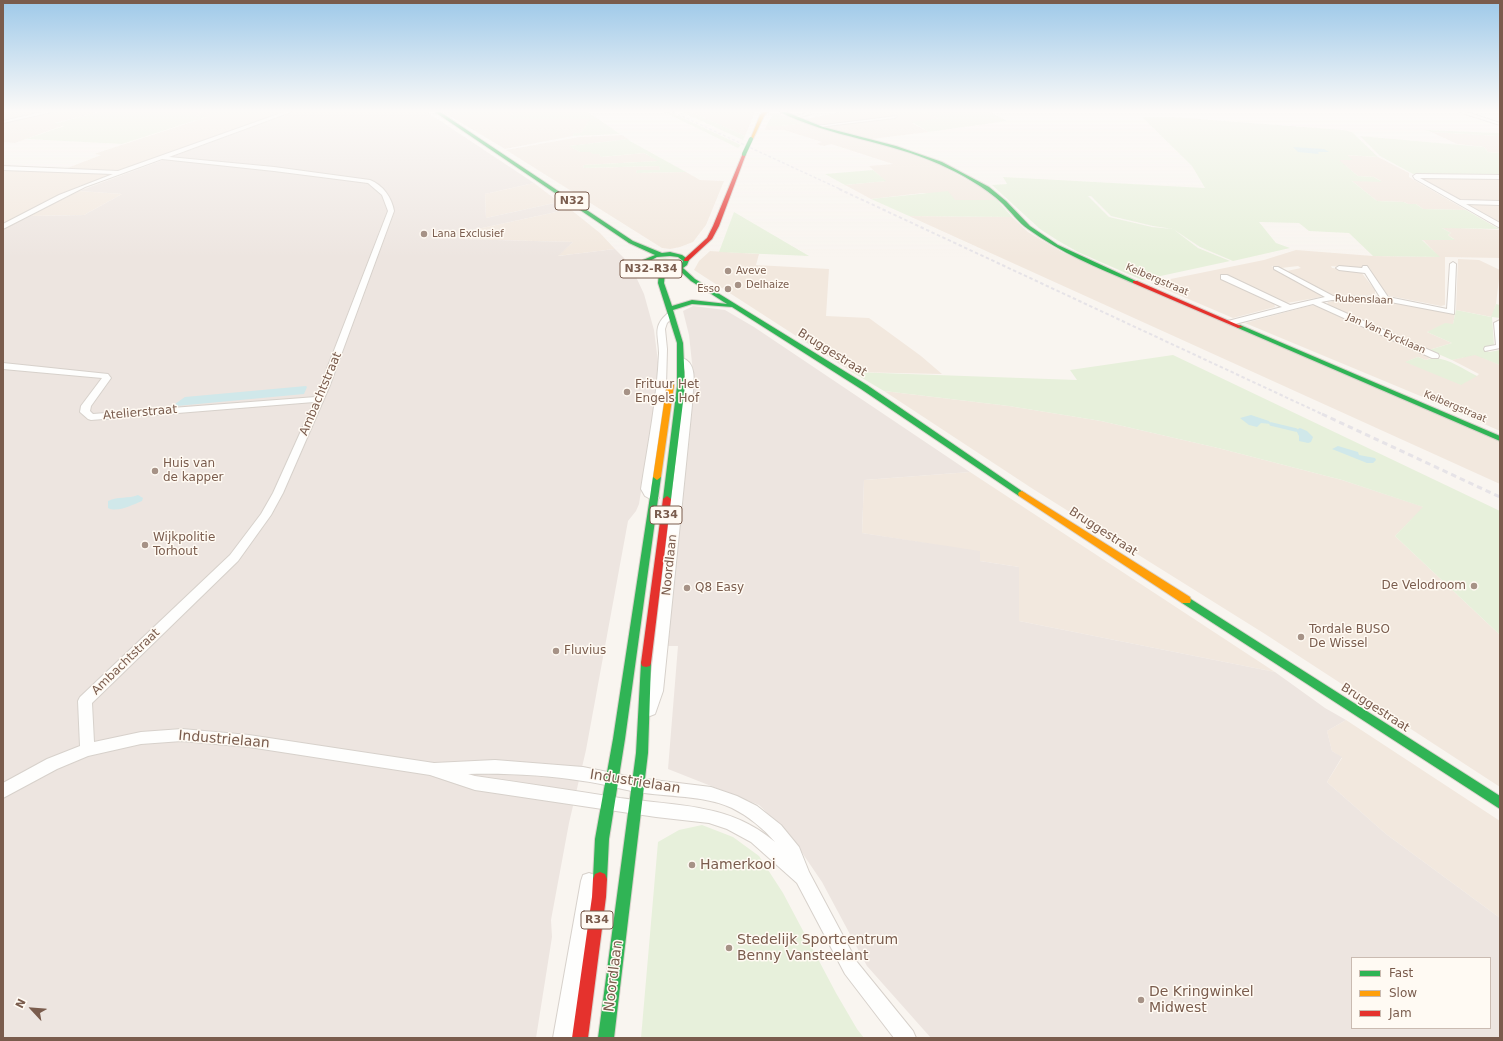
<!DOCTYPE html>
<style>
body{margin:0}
#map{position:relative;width:1503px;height:1041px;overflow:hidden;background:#f9f5f0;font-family:"DejaVu Sans",sans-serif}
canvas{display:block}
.frame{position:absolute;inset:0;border:4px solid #7a5c4d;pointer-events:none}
.legend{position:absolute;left:1351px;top:957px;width:140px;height:72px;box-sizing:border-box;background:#fffaf3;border:1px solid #cabbb1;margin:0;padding:5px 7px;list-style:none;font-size:12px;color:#7a5c4d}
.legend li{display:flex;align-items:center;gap:8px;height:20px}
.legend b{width:20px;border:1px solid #cabbb1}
.north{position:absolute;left:12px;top:989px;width:40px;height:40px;-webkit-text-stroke:3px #fffaf3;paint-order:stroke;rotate:296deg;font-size:11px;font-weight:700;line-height:16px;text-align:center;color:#7a5c4d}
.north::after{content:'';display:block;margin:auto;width:14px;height:18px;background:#7a5c4d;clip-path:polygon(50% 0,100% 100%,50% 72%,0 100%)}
</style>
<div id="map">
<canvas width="1503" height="1041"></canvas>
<div class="frame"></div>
<ul class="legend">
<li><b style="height:5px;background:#30b455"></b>Fast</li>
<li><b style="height:5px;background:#ff9f0a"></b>Slow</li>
<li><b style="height:5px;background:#e5322d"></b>Jam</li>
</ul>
<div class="north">N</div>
</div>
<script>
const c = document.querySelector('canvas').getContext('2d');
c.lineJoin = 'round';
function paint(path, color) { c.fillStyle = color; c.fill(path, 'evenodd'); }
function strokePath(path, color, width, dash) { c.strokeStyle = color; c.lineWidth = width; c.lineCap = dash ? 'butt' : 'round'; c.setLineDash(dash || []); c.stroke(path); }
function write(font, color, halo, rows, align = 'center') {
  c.font = font + ' "DejaVu Sans",sans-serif'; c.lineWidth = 3; c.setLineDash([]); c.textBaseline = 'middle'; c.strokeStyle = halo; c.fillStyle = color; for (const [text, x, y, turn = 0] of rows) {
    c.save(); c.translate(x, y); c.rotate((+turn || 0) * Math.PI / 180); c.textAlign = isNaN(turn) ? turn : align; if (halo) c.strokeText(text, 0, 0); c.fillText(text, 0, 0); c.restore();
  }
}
paint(new Path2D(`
 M 3,112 L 47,112 L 3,121 Z
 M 54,112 L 98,112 L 55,123 L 65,125 L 15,143 L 3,142 L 3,123 Z
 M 202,112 L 286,112 L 122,171 L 65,169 L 101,155 L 94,154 L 207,117 L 194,115 Z
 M 443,112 L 514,112 L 510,119 L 591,119 L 581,133 L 574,133 L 573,136 L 505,149 Z
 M 691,112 L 755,112 L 745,136 Z
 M 841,112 L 923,112 L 940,118 L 912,123 L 929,132 L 872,139 L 826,128 L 805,119 Z
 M 805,123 L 898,149 L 934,162 L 982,188 L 997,200 L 955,200 L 923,193 L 871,199 L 845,185 L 885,181 L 869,166 L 893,164 L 831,144 L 824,146 L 816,144 L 822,142 L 784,130 L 765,130 L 766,126 L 782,126 Z
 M 1431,132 L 1500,136 L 1500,153 L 1488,152 L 1484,147 L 1457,144 Z
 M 622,135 L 628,139 L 570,146 L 580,152 L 590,152 L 599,154 L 601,157 L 644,153 L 659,161 L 584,165 L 583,168 L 659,166 L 660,170 L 637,170 L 636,173 L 686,172 L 700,180 L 724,181 L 706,225 L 693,242 L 680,247 L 670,249 L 662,248 L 506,150 L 579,137 Z
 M 1345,155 L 1378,157 L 1409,173 L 1409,177 L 1466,210 L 1423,209 L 1416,204 L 1408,204 L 1404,202 L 1377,201 L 1352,181 L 1381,181 L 1374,177 L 1358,176 L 1338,160 L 1352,160 Z
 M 3,169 L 116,173 L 80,186 L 46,201 L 3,224 Z
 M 1420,178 L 1495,178 L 1500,180 L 1500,202 L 1458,200 Z
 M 534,183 L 559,202 L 486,218 L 485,194 Z
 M 79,191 L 122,194 L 84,215 L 29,216 Z
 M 1465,204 L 1500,204 L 1500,224 Z
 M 570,209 L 600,233 L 615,249 L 557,256 L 573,242 L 458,239 L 468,231 Z
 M 909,216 L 1012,217 L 1028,232 L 1062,252 L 1500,441 L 1500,484 Z
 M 1440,227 L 1500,230 L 1500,258 L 1445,257 L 1445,305 L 1441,306 L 1385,295 L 1369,267 L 1362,266 L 1363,269 L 1331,266 L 1332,268 L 1361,272 L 1375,290 L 1375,294 L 1372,295 L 1333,295 L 1326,292 L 1287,271 L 1301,268 L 1298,266 L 1281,268 L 1271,266 L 1320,294 L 1321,297 L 1287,303 L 1280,302 L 1225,276 L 1220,277 L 1274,303 L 1275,307 L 1233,318 L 1151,283 L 1264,260 L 1296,250 L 1373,256 L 1439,257 L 1424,241 L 1421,239 L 1454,239 L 1448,235 L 1451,233 Z
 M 710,251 L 759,254 L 756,265 L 829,269 L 826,316 L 869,318 L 921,356 L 942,374 L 852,372 L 694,270 L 699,261 Z
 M 1458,259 L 1479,260 L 1500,270 L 1496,304 L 1492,317 L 1456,310 Z
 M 1366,299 L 1387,302 L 1455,314 L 1453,325 L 1427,332 L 1452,343 L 1429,350 L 1327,304 L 1328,302 L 1333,301 Z
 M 1316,305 L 1432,357 L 1426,360 L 1418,357 L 1406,362 L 1477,376 L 1479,374 L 1452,360 L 1475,354 L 1500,365 L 1500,431 L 1430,400 L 1245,323 L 1309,306 Z
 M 884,391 L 1009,406 L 1101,421 L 1218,448 L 1342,480 L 1424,507 L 1395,536 L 1500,635 L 1500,787 L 1265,634 L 1033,489 Z
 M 970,472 L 1275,672 L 1019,621 L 1019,567 L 980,561 L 980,552 L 862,533 L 864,480 Z
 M 1346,720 L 1500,821 L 1500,918 L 1386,834 L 1327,782 L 1342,758 L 1332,751 L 1327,731 Z`), '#f2e8de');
paint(new Path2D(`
 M 293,112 L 427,112 L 534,183 L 485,194 L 486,218 L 559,202 L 570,209 L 468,231 L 459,239 L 573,242 L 558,256 L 615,249 L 630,264 L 644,294 L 654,330 L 659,370 L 656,398 L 639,504 L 636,511 L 628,521 L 586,750 L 569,823 L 551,920 L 552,937 L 536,1038 L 3,1038 L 3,229 L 29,216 L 84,215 L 122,194 L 79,191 Z
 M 693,306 L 725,310 L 754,327 L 970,472 L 864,480 L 862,533 L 980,551 L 980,561 L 1019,567 L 1019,621 L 1275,672 L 1325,708 L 1346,720 L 1327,731 L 1332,751 L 1342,757 L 1327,782 L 1386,834 L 1500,918 L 1500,1038 L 931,1038 L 867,966 L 822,882 L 790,835 L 759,805 L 668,769 L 678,646 L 665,646 L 693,372 L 689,335 L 683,311 ZM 1352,958 L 1490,958 L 1490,1028 L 1352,1028 Z`), '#ede5e0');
paint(new Path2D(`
 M 98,112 L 202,112 L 195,115 L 209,116 L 122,144 L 26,139 L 64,126 L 54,124 Z
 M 514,112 L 588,112 L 620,134 L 573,136 L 574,133 L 581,133 L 590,119 L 509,119 Z
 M 664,112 L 670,112 L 741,145 L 738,148 Z
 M 682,112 L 691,112 L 745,136 L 743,140 Z
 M 923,112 L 990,112 L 1007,121 L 929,132 L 912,122 L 939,118 Z
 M 771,113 L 776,113 L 805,123 L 782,126 L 766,126 L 772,116 L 768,115 Z
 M 1142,117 L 1172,117 L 1343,130 L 1352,132 L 1378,157 L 1347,155 L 1353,160 L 1339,160 L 1358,176 L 1374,177 L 1382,182 L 1352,181 L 1377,201 L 1404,202 L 1408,204 L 1416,204 L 1423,209 L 1466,210 L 1499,229 L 1442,228 L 1451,233 L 1448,235 L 1455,240 L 1422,240 L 1440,257 L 1373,256 L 1349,233 L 1309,231 L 1299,223 L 1259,222 L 1276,243 L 1290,248 L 1233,261 L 1200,247 L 1173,229 L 1153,226 L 1111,216 L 1091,196 L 1088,196 L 1109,217 L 1152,227 L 1173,229 L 1198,248 L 1230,261 L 1142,280 L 1078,252 L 1057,240 L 1040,229 L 992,185 L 1007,184 L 1003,177 L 1205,188 L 1192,166 Z
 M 1425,130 L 1500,133 L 1500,136 L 1431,132 Z
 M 1360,136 L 1484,147 L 1488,152 L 1500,153 L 1500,175 L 1413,174 L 1380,156 Z
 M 628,139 L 630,141 L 686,172 L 636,173 L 637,170 L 660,170 L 659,166 L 583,168 L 584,165 L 658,161 L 644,153 L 601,157 L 599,154 L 593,154 L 590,152 L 580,152 L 569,146 Z
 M 873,170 L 886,181 L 845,185 L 825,174 Z
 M 948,191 L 955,200 L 997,200 L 1012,217 L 909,216 L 871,199 Z
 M 734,212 L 809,256 L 719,252 Z
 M 665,258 L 676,260 L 676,264 C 669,268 660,269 653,264 L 653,262 L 657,259 Z
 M 1496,304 L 1500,305 L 1500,318 L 1492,317 L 1494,345 L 1484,349 L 1489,352 L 1500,350 L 1500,365 L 1475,355 L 1452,360 L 1429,350 L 1452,343 L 1427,332 L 1445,323 L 1453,324 L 1456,310 L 1491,317 Z
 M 1173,355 L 1500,511 L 1500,635 L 1395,536 L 1423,507 L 1342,480 L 1218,448 L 1101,421 L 1009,406 L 884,391 L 852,372 L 1077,380 L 1070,370 Z
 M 1418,357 L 1426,360 C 1442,353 1462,369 1477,376 L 1461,385 L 1405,362 Z
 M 702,825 L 733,837 L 759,856 L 783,893 L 836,993 L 857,1029 L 864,1038 L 641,1038 L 658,842 L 679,830 Z`), '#e7f0db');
paint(new Path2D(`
 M 1293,147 L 1324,149 L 1329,152 L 1318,152 L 1319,154 L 1298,152 Z
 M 306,386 L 307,387 L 304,394 L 177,406 L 175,404 L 185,397 Z
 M 1251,415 L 1269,421 L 1271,424 L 1261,423 L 1257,427 L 1249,425 L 1240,418 Z
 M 1300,428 L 1307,431 L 1313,437 L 1311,442 L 1308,443 L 1299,441 L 1299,436 L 1296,430 Z
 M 1338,446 L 1358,452 L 1359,455 L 1375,458 L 1376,460 L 1373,463 L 1367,463 L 1332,449 Z
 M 138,495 L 143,498 L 142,501 C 132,505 117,513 108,508 L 108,501 C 118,496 128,499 138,495 Z`), '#d0e8ea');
strokePath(new Path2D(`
 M 1271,424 L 1296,430`), '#d0e8ea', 3.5);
const street = new Path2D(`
 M 42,112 L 52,112 L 3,123 L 3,121 Z
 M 284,112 L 291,112 L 169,157 L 274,167 L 370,180 C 383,185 392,198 394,211 L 330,385 L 283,493 L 271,515 L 238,561 L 92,703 L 94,742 L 141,732 L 182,729 L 249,735 L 434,763 L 495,760 L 583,767 L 637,778 L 711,787 L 737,796 L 757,806 L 781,825 L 799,847 L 809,872 L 857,962 L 913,1031 L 916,1038 L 894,1038 L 845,974 L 797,883 L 751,842 L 727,829 L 709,823 L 656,817 L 475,790 L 430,775 L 249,747 L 182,741 L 141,744 L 88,756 L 57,769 L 3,798 L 3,783 L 47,759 L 80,746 L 78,701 L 80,697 L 230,555 L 261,514 L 273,493 L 314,402 L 91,420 L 88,419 L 80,412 L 81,406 L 102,378 L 3,369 L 3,363 L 108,374 L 111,378 L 91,406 L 90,411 L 93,414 L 316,397 L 388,211 L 382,195 L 368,183 L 274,171 L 162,159 L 85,187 L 3,229 L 3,224 L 59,195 L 113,174 L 3,170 L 3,166 L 118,171 ZM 468,774 C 504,773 547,775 583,781 C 601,783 619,789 637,792 C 668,797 703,795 732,808 C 748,816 764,829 775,842 C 730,803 676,806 620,798 C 572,790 523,783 475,776 Z
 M 805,112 L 810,112 L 811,114 L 796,118 L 794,117 L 806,113 Z
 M 1459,112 L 1467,112 L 1500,123 L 1500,125 Z
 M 897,116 L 895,118 L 818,127 L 816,126 Z
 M 1416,174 L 1500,175 L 1500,179 L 1420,178 L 1460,200 L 1500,201 L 1500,205 L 1466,204 L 1500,223 L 1500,228 L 1415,179 L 1413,176 Z
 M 1453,262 L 1456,264 L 1454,314 L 1385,301 L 1332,300 L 1321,302 L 1438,354 L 1439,356 L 1438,358 L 1432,358 L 1313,304 L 1231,325 L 1227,323 L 1228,321 L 1282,307 L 1221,279 L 1221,275 L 1227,275 L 1290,305 L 1325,297 L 1274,269 L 1274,267 L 1278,267 L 1333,296 L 1380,297 L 1365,273 L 1339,270 L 1336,268 L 1339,266 L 1362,268 L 1363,266 L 1367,266 L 1388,297 L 1447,309 L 1450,264 Z
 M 667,314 L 670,314 L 674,316 L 667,323 L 665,329 L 667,349 L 666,386 L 651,489 L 659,498 L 654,501 L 645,496 L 641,489 C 648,444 657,399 659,353 C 659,336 652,327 667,314 Z
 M 1500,320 L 1500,348 L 1485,351 L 1484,349 L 1485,347 L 1496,345 L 1494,323 Z
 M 682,358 C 700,363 692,391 692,405 L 663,691 L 655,714 L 650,716 L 645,714 L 643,710 L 649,691 L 682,405 L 685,372 L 684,368 L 678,361 Z
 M 589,873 L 595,875 L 597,881 L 573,1038 L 553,1038 L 581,881 L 583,875 Z`);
const fast = new Path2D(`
 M 435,112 L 440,112 L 633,241 L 662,253 L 670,252 L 682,255 L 689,260 L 687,265 L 683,268 L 695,279 L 867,385 L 1026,494 L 1025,496 L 1019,496 L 861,389 L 732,307 L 692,304 L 673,310 L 683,343 L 685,386 L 671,499 L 670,501 L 664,501 L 663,499 L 677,386 L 677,343 L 658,283 L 659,273 L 648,269 L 642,265 L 643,260 L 655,255 L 629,243 ZM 670,256 L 678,257 L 683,261 L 682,263 C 671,270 659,272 648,264 L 648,262 L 657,257 ZM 679,270 L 691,281 L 727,304 L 692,300 L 672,306 L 664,283 L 665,273 Z
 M 780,112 L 786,112 L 823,127 L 896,146 L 942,162 L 989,187 L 1006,201 L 1030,226 L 1058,245 L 1138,282 L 1133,283 C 1096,267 1061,253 1028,229 C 1019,223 1011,212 1003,204 C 985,187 961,174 939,164 C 888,141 830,137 780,112 Z
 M 1240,325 L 1500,436 L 1500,441 L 1238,328 L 1237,327 Z
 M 657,474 L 661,477 L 625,739 L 609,839 L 607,879 L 605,884 L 600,886 L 595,884 L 593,879 L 595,839 L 613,739 L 653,477 Z
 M 1186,596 L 1500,796 L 1500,809 L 1182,603 L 1181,600 L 1182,597 Z
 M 646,659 L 650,660 L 651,663 L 648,753 L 614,1038 L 598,1038 L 636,753 L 641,663 L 642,660 Z`);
const slow = new Path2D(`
 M 763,112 L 768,112 L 764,116 L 753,139 L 750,140 L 760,115 Z
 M 667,383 L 670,383 L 674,385 L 661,477 L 657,480 L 653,477 Z
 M 1022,491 L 1190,597 L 1191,600 L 1190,603 L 1182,603 L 1019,496 L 1018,494 L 1019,492 Z`);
const jam = new Path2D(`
 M 743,153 L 746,154 L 719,226 L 712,239 L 688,261 L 684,261 L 684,259 L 707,238 L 713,226 Z
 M 1133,281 L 1137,281 L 1243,327 L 1238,328 L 1133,283 Z
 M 667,496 L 671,499 L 651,663 L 650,666 L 646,667 L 642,666 L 641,663 L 663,499 Z
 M 600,872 L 605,874 L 607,879 L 606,897 L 588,1038 L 572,1038 L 592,897 L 593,879 L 595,874 Z`);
strokePath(street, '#d7d1cb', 2);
strokePath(fast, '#d9d2cb', 2);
strokePath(slow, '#d9d2cb', 2);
strokePath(jam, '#d9d2cb', 2);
paint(street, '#fefefd');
paint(fast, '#30b455');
paint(slow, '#ff9f0a');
paint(jam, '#e5322d');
strokePath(new Path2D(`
 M 673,112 L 842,190`), '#e6e3e7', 1.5, [3, 2]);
strokePath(new Path2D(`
 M 839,189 L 1324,415`), '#e6e3e7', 2, [3.5, 2.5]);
strokePath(new Path2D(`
 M 1322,414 L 1500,497`), '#e6e3e7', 3, [5.5, 4]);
const fastBridge = new Path2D(`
 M 744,154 L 751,139`);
strokePath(fastBridge, '#dad1cc', 5, []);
strokePath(fastBridge, '#30b455', 4);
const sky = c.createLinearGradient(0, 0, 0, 258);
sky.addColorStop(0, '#9ec9e9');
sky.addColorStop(0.43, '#fcfaf8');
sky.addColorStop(1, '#fcfaf800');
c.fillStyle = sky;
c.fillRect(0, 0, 1503, 258);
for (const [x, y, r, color] of [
 [424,234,4,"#a69286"],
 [728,271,4,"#a69286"],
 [738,285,4,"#a69286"],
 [728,289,4,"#a69286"],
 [627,392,4,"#a69286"],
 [155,471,4,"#a69286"],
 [145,545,4,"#a69286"],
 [1474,586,4,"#a69286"],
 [687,588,4,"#a69286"],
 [1301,637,4,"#a69286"],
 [556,651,4,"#a69286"],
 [692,865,4,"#a69286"],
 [729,948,4,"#a69286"],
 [1141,1000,4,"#a69286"]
]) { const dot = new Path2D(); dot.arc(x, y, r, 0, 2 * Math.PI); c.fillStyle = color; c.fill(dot); strokePath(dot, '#fffaf3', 1.5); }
write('10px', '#7a5c4d', '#fffaf3', [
 ["Lana Exclusief",432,234],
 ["Aveve",736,271],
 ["Delhaize",746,285],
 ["Esso",720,289,"right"]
], 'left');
write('10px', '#7a5c4d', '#fffaf3', [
 ["Keibergstraat",1157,280,23],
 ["Rubenslaan",1364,300,2],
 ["Jan Van Eycklaan",1386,334,24],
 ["Keibergstraat",1455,407,23]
]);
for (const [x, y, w] of [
 [572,201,34],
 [651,269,62],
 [666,515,32],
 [597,920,32]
]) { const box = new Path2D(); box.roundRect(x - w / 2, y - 9, w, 18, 3); c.fillStyle = '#fffaf3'; c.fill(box); strokePath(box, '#7a5c4d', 1); }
write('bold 11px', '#7a5c4d', null, [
 ["N32",572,201],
 ["N32-R34",651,269],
 ["R34",666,515],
 ["R34",597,920]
]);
write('12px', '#7a5c4d', '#fffaf3', [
 ["Bruggestraat",832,353,32],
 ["Ambachtstraat",321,394,-67],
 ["Atelierstraat",140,413,-5],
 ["Bruggestraat",1103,532,33],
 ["Noordlaan",670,565,-84],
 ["Ambachtstraat",126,662,-44],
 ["Bruggestraat",1375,708,33]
]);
write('12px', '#7a5c4d', '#fffaf3', [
 ["Frituur Het",635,385],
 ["Engels Hof",635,399],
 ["Huis van",163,464],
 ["de kapper",163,478],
 ["Wijkpolitie",153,538],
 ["Torhout",153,552],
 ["De Velodroom",1466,586,"right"],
 ["Q8 Easy",695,588],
 ["Tordale BUSO",1309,630],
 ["De Wissel",1309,644],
 ["Fluvius",564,651]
], 'left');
write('14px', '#7a5c4d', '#fffaf3', [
 ["Industrielaan",224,740,5],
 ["Industrielaan",635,782,9],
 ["Noordlaan",614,976,-83]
]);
write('14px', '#7a5c4d', '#fffaf3', [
 ["Hamerkooi",700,865],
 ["Stedelijk Sportcentrum",737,940],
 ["Benny Vansteelant",737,956],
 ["De Kringwinkel",1149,992],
 ["Midwest",1149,1008]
], 'left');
</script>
